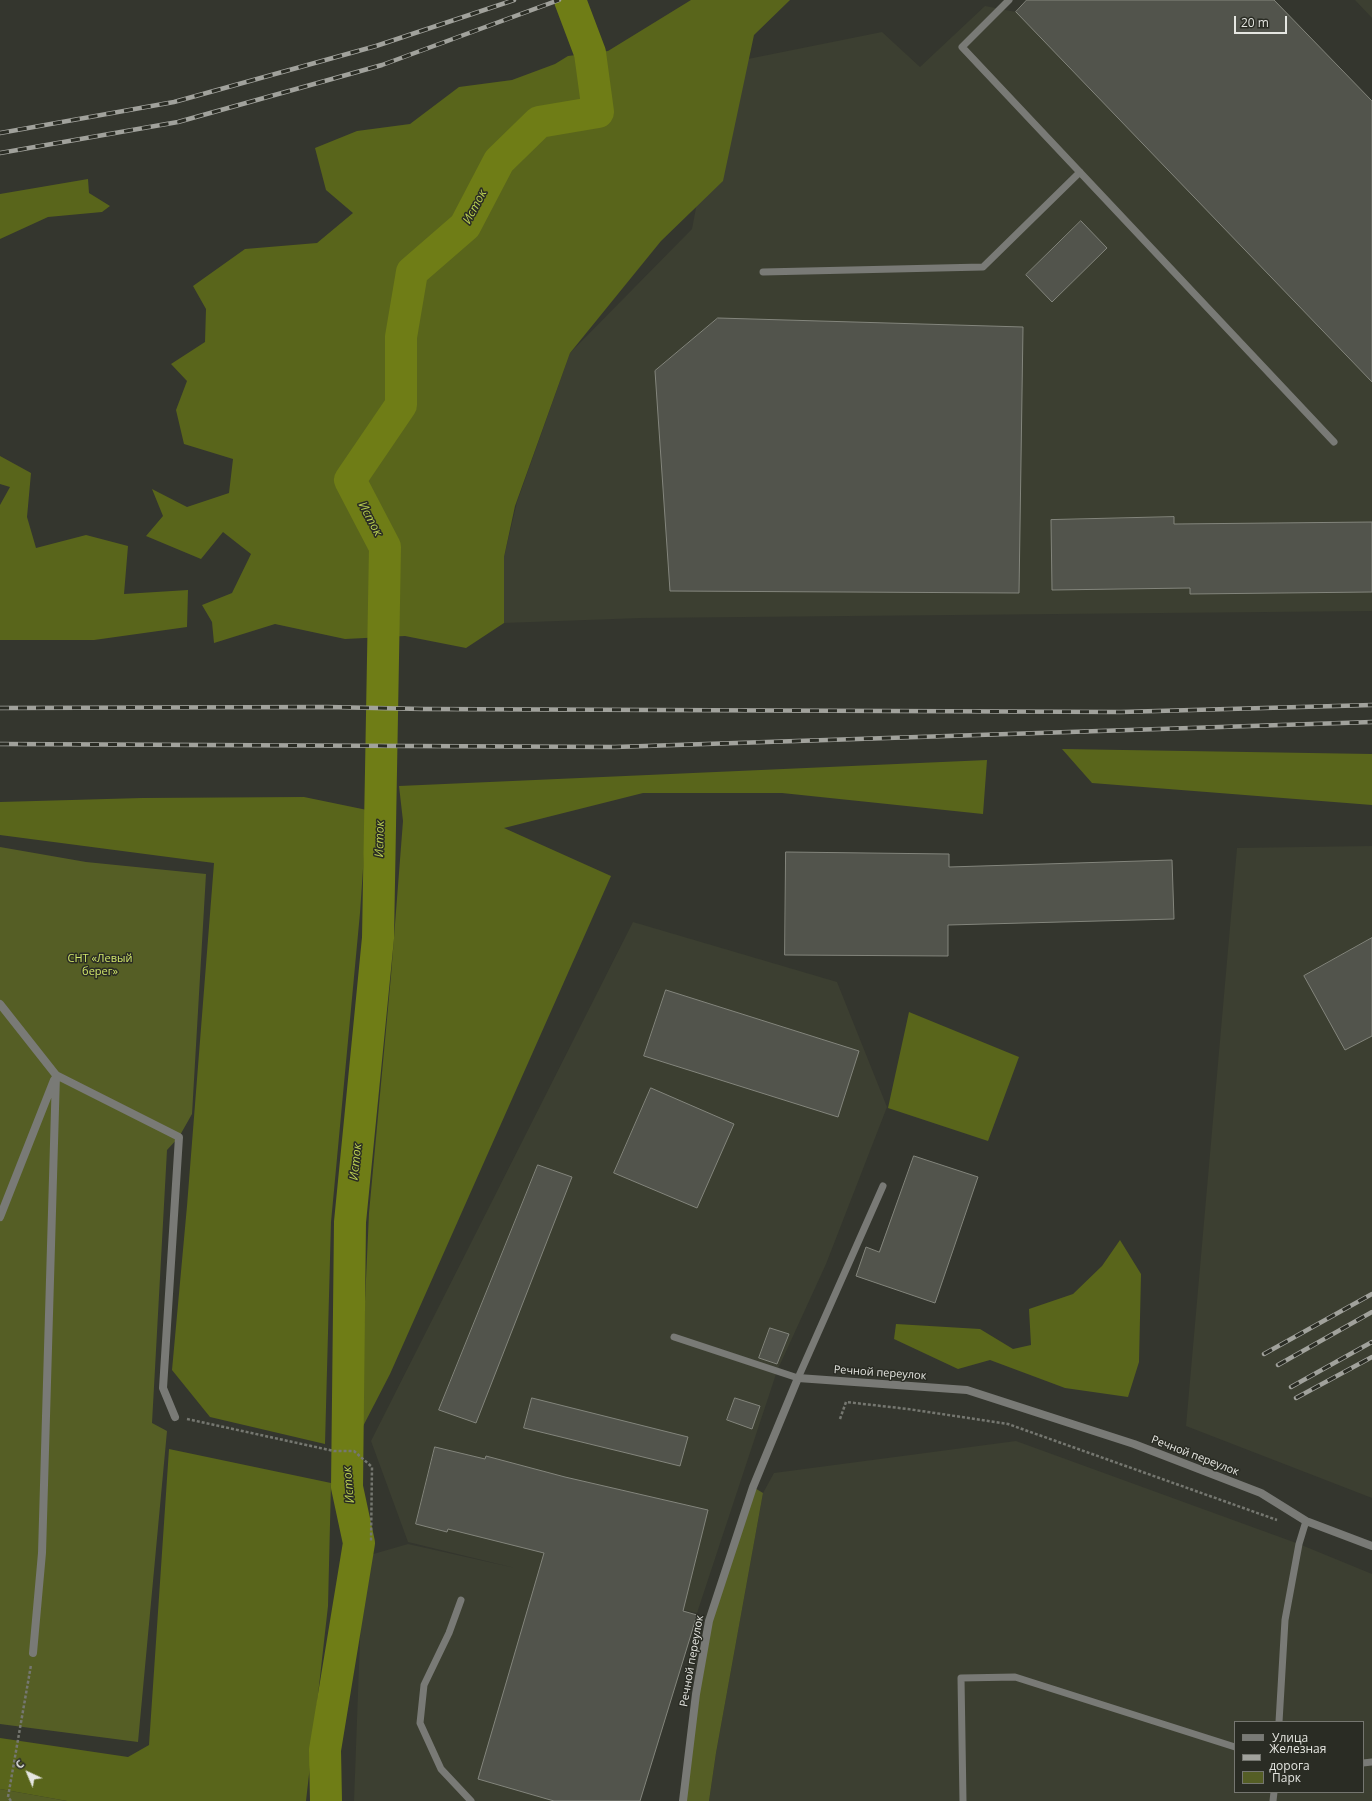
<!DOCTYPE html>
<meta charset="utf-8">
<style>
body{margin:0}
#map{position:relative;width:1372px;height:1801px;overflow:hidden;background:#34362e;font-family:"Open Sans",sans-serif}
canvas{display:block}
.legend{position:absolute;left:1234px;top:1721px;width:130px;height:72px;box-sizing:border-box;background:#2a2c24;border:1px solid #757670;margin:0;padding:5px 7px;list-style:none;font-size:12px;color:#e5e6e1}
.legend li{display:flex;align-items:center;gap:8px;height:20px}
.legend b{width:20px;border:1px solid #757670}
.north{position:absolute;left:8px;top:1753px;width:40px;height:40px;-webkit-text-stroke:3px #2a2c24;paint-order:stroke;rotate:316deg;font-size:11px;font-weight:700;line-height:16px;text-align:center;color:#e5e6e1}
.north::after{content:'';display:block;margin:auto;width:14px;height:18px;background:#e5e6e1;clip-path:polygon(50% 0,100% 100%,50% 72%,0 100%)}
.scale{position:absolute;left:1234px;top:16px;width:53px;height:18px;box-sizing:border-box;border:2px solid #e5e6e1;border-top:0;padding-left:5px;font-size:12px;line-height:14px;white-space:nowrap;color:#e5e6e1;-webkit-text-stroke:3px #2a2c24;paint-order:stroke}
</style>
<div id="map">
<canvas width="1372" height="1801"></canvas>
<ul class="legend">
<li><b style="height:5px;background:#797a76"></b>Улица</li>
<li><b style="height:5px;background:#a1a29c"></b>Железная дорога</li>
<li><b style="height:11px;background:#555e25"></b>Парк</li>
</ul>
<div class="north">С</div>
<div class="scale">20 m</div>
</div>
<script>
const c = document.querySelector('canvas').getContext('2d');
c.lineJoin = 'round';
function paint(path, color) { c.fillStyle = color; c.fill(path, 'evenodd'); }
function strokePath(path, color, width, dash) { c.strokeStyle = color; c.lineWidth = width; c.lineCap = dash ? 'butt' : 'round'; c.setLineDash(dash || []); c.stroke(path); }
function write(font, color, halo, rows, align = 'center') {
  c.font = font + ' "Open Sans",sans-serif'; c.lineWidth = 3; c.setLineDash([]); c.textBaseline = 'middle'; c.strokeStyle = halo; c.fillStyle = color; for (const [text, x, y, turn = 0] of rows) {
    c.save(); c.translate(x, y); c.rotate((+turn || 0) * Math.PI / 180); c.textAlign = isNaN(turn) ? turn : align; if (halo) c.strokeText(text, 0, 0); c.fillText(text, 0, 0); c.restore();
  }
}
paint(new Path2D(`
 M 1027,0 L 1274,0 L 1372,101 L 1372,611 L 641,618 L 504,623 L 504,557 L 517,502 L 570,353 L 692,229 L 723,64 L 882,32 L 920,67 L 985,6 L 1016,12 Z
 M 1355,0 L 1372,0 L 1372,18 Z
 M 1372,846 L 1372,1498 L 1186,1426 L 1237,848 Z
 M 633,922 L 837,982 L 887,1107 L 826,1264 L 777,1371 L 697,1613 L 567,1581 L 697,1615 L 640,1801 L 354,1801 L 363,1557 L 408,1544 L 515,1568 L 408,1542 L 371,1441 Z
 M 1016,1441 L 1299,1544 L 1372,1574 L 1372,1801 L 709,1801 L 716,1753 L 763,1493 L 774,1473 ZM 1235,1722 L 1363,1722 L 1363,1792 L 1235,1792 Z`), '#3c3f31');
paint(new Path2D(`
 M 0,847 L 86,862 L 206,874 L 192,1114 L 179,1137 L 167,1150 L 152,1423 L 167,1431 L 138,1742 L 0,1724 Z
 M 753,1487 L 763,1493 L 716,1753 L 709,1801 L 683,1801 L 709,1621 Z
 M 0,1789 L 67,1801 L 0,1801 Z`), '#555e25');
paint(new Path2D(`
 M 691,0 L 790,0 L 754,35 L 723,181 L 661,241 L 570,353 L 515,506 L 504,557 L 504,623 L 466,648 L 405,636 L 345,639 L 275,624 L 214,643 L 212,622 L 202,605 L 232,593 L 251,554 L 223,532 L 201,559 L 146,536 L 163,516 L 152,489 L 187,507 L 229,493 L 233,459 L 184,444 L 176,410 L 187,381 L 171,364 L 205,342 L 206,309 L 193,286 L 245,249 L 317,243 L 353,213 L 326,190 L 315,148 L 357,131 L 410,124 L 459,87 L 512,80 L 555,64 L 568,56 L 608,51 Z
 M 88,179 L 89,193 L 110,206 L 102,212 L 48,217 L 0,239 L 0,194 Z
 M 0,456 L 31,473 L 27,517 L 36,548 L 86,535 L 128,546 L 124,594 L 188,590 L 187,627 L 94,640 L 0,640 L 0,505 L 10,487 L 0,484 Z
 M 1062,749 L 1372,754 L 1372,805 L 1092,783 Z
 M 987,760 L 983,814 L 782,793 L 643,793 L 504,828 L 611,876 L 390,1374 L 359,1434 L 369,1213 L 391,976 L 403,821 L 399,786 Z
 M 304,797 L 367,810 L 360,913 L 331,1222 L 325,1444 L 210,1417 L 172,1370 L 187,1206 L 214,863 L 0,835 L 0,802 L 142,798 Z
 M 909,1012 L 1019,1057 L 988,1141 L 888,1108 Z
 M 1120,1240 L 1141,1274 L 1139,1362 L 1128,1397 L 1065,1388 L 990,1360 L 958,1369 L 894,1339 L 896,1324 L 980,1329 L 1013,1349 L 1031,1345 L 1029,1309 L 1073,1294 L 1102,1266 Z
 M 169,1449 L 331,1483 L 328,1606 L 306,1801 L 67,1801 L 0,1789 L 0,1738 L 128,1757 L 149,1745 Z`), '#59651b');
strokePath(new Path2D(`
 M 326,1801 L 325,1750 L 359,1543 L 347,1487 L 350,1222 L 378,938 L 385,547 L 350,480 L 401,405 L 401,337 L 412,272 L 465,226 L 499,161 L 539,122 L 598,112 L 590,53 L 570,0`), '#6f7d16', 32);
const building = new Path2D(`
 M 1027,0 L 1274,0 L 1372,101 L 1372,382 L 1016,12 Z
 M 1081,221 L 1107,248 L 1052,302 L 1026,275 Z
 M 718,318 L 1023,327 L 1019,593 L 670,591 L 655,371 Z
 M 1174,517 L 1174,524 L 1372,522 L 1372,592 L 1190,594 L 1190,588 L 1052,590 L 1051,520 Z
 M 786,852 L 949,854 L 949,867 L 1172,860 L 1174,919 L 948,925 L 948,956 L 785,955 Z
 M 1372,938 L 1372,1036 L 1345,1050 L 1304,976 Z
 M 666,990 L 859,1051 L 838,1117 L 644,1056 Z
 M 651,1088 L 734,1124 L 697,1208 L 614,1173 Z
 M 914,1156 L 978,1177 L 935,1303 L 856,1276 L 866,1247 L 879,1252 Z
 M 538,1165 L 572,1177 L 476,1423 L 439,1410 Z
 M 770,1328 L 789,1334 L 777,1364 L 759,1358 Z
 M 532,1398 L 688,1437 L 680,1466 L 524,1428 Z
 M 735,1398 L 760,1406 L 752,1429 L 727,1420 Z
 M 435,1447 L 485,1459 L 486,1456 L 565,1477 L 708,1510 L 683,1611 L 697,1615 L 640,1801 L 554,1801 L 478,1779 L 544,1553 L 448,1529 L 447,1532 L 416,1524 Z`);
paint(building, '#52544c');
strokePath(building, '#83857c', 1);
strokePath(new Path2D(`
 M 187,1419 L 334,1451 L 354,1451 L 372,1467 L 371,1542
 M 840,1419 L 846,1402 L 908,1409 L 1008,1424 L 1277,1520
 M 11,1801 L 8,1797 L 31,1665`), '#757770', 2.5, [3, 2]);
strokePath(new Path2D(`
 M 1009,0 L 962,47 L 1334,442
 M 763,272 L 983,267 L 1080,172
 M 674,1337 L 798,1378 L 883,1186
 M 461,1600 L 449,1633 L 424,1685 L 420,1723 L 441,1769 L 471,1801
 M 1279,1722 L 1285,1620 L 1299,1544 L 1306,1521
 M 1363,1763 L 1372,1762
 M 963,1801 L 961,1678 L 1015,1677 L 1235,1747
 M 1273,1801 L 1274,1792`), '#797a76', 7);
strokePath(new Path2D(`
 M 0,1004 L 56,1075 L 179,1137 L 163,1388 L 175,1417
 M 0,1217 L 54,1080
 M 33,1653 L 42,1553 L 56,1075
 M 683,1801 L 696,1694 L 709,1621 L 753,1487 L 798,1378 L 967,1390 L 1134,1444 L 1261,1493 L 1306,1521 L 1372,1546`), '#797a76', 8);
const rail = new Path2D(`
 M 0,133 L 174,102 L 376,46 L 514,0
 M 0,153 L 178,122 L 382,65 L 559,0
 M 0,708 L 327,707 L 423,709 L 1121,712 L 1372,705
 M 0,744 L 615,747 L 1372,722
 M 1264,1354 L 1372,1294
 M 1278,1365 L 1372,1312
 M 1291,1387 L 1372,1342
 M 1296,1398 L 1372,1357`);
strokePath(rail, '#a1a29c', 4.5);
strokePath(rail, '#2a2c24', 3, [9]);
write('11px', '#d1e66a', '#2a2c24', [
 ["СНТ «Левый",100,959],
 ["берег»",100,972]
]);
write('11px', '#e5e6e1', '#2a2c24', [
 ["Речной переулок",880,1373,4],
 ["Речной переулок",1195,1456,21],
 ["Речной переулок",692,1661,-80]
]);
write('italic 12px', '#bbd052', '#2a2c24', [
 ["Исток",475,207,-62],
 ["Исток",370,519,62],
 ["Исток",380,839,-89],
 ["Исток",356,1162,-84],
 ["Исток",349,1485,-95]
]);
</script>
